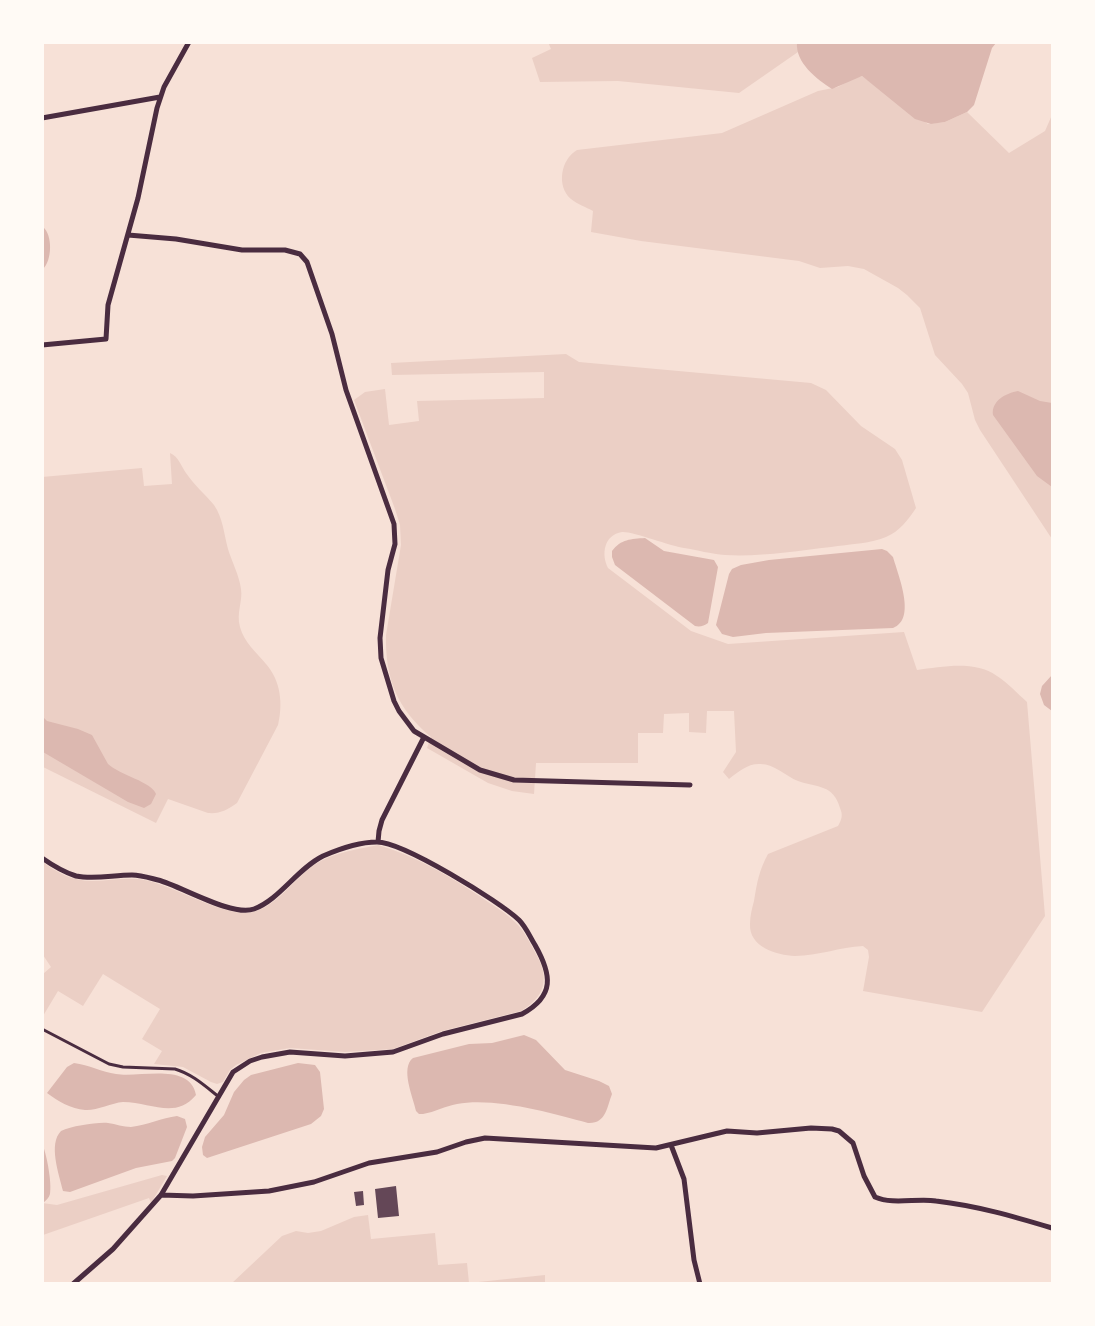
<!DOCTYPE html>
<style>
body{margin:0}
#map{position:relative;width:1095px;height:1326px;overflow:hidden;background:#f7e1d7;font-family:Figtree,sans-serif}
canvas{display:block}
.frame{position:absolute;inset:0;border:44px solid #fffaf5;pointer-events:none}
</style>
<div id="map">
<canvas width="1095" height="1326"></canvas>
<div class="frame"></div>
</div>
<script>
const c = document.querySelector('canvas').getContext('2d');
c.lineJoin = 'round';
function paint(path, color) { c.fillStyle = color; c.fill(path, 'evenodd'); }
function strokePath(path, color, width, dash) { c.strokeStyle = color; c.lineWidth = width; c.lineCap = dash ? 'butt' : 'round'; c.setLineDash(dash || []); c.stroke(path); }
paint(new Path2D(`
 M 548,42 L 797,42 L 798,52 L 739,93 L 618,81 L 540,82 L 532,58 L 551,49 Z
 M 862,76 L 928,124 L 945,122 L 967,112 L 1009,153 L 1045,131 L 1052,115 L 1052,539 L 980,430 L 975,420 L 968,393 L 962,384 L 935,355 L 920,308 L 907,295 L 898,288 L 864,269 L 848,266 L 820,268 L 799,261 L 641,241 L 591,232 L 593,211 C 586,207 577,204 571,199 C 556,186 561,159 577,150 L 722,133 L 818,91 L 838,87 L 852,79 Z
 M 566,354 L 579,362 L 811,383 L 826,390 L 861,426 L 895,449 L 902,460 L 916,508 C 908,520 900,531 886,537 C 870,544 849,544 831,547 C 796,551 760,557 725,555 C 711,554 697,550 684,548 C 670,546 632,531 622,532 C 604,535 601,554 608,568 L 691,631 L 728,644 L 904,632 L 917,670 C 942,667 975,660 997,676 C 1008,683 1017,693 1027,702 L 1045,916 L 982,1012 L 863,991 L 869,957 L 868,950 L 863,946 C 840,947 818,956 795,956 C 776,955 749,947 750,924 C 750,916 752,908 754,901 C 757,882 759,871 768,854 L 838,826 C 842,819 843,815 840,808 C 833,784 818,788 798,781 C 785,776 774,763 759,764 C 747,764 738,772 729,779 L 723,772 L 736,752 L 734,711 L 707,711 L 706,733 L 689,732 L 689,713 L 664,714 L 663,733 L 638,733 L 638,763 L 536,763 L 534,794 L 512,791 L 488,783 L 427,748 L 431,737 C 397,709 385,678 386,635 L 401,545 L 400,525 L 395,509 L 354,400 L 365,392 L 385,389 L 389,425 L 419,421 L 417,401 L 544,398 L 544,372 L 392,375 L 391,363 Z
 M 170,453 C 179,457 181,466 186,473 C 194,485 205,494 214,505 C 223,518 224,534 228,549 C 232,562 239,575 241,589 C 243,601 236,613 240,627 C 244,642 256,652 266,664 C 281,681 283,704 278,725 L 237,803 C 227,810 220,814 208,813 L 168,799 L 156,823 L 43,767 L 42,477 L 142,468 L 144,486 L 172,484 Z
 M 378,845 C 416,856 449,876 481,897 C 492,905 505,912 515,922 C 524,930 530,943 536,954 C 550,978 545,997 521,1011 L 442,1031 L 393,1049 L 345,1052 L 290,1048 L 261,1053 L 236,1065 L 230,1070 L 223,1082 L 217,1084 L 211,1082 L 183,1067 L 154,1064 L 162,1051 L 142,1039 L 160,1009 L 103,974 L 83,1006 L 58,991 L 43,1016 L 43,974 L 51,967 L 43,955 L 43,862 C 57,873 73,881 92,881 C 111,881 130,876 149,881 C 175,887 229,919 253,912 C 276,906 292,882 310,868 C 329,853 355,850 378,845 Z
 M 162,1175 L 167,1176 L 151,1203 L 149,1198 L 43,1235 L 42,1203 L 57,1205 Z
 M 368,1215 L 371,1239 L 435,1233 L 438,1265 L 467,1263 L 469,1283 L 545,1275 L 545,1283 L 232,1283 L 282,1236 L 296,1231 L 308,1233 L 321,1231 L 354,1217 Z`), '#ebcfc5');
paint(new Path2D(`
 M 797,42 L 996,42 L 996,43 L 992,48 L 974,105 L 967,112 L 945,122 L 931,124 L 915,119 L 862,76 L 832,89 C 817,79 795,63 797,42 Z
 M 43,227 C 53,235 52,261 43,269 Z
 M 1018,391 L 1040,401 L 1052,403 L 1052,487 L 1037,476 L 993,415 C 991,401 1006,393 1018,391 Z
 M 645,538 L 664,551 L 714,560 L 718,567 L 708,623 C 704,626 700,627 695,626 L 615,565 L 612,557 L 612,551 C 621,539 631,539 645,538 Z
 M 882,549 L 887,551 L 893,557 C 898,575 917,619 893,628 L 766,633 L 733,637 L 722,634 L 716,625 L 729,574 L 732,569 L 741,565 L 769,560 Z
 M 1052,675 L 1052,711 L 1044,705 L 1040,694 L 1042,686 Z
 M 43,717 L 47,721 L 78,729 L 92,735 L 108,764 C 120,775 152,782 156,794 L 151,804 L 144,808 L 128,802 L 43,752 Z
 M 524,1035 L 536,1040 L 565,1070 L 599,1081 L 609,1086 L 612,1094 C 607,1107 606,1124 588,1123 C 551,1113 495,1097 457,1104 C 445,1106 435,1112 423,1114 L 419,1114 L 416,1111 C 413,1097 400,1068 413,1058 L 469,1044 L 492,1043 Z
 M 74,1063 C 89,1065 102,1072 116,1074 C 140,1078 190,1062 196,1095 C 175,1120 151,1102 123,1102 C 111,1103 96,1111 85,1110 C 71,1109 58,1101 47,1093 L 67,1067 Z
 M 298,1063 L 315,1065 L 320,1072 L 324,1109 L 321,1116 L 311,1124 L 207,1158 L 203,1155 L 202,1147 L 205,1137 L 224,1115 L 234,1092 L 244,1080 L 251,1075 Z
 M 177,1116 L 185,1119 L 187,1127 L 175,1158 L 172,1161 L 136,1168 L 70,1192 L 63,1191 C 59,1174 48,1144 61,1131 C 72,1126 97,1122 108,1123 C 116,1124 123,1127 131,1127 C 147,1125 162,1118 177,1116 Z
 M 43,1146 C 47,1156 52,1183 50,1194 C 49,1198 46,1200 43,1203 Z`), '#dcb8b0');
paint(new Path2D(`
 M 396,1186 L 399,1216 L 378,1218 L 375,1189 Z
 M 363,1191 L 364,1205 L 356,1206 L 354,1192 Z`), '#644757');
strokePath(new Path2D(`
 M 42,1029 L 109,1064 L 123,1067 L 175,1069 C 192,1074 205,1086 219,1097`), '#4a2c40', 3);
strokePath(new Path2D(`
 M 42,118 L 160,97
 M 128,235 L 176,239 L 242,250 L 285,250 L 300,254 L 307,262 L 332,334 L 346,390 L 394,524 L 395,544 L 388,570 L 380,638 L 381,658 L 394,701 L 399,711 L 414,731 L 480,770 L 514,780 L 690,785
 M 42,345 L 106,339 L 108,305 L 138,198 L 157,108 L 164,87 L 189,42
 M 378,842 L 379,831 L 382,820 L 424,737
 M 42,858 C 52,865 63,872 76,876 C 94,880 113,875 132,875 C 141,875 150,878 158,880 C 181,886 232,917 254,909 C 279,900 297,869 323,856 C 339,849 360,842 377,842 C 403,842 499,901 519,920 C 526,927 530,937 535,945 C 552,975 555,996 522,1014 L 443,1034 L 393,1052 L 345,1056 L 290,1052 L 262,1057 L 250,1061 L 233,1072 L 161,1195 L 113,1249 L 73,1284
 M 671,1145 L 684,1179 L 694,1260 L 700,1284
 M 161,1195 L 193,1196 L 269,1191 L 314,1182 L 369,1163 L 437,1152 L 466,1142 L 485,1138 L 656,1148 L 727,1131 L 757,1133 L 811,1128 L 832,1129 L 839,1131 L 853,1143 L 864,1176 L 875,1197 C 893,1205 917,1198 936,1201 C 978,1206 1012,1216 1052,1228`), '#4a2c40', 5);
</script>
